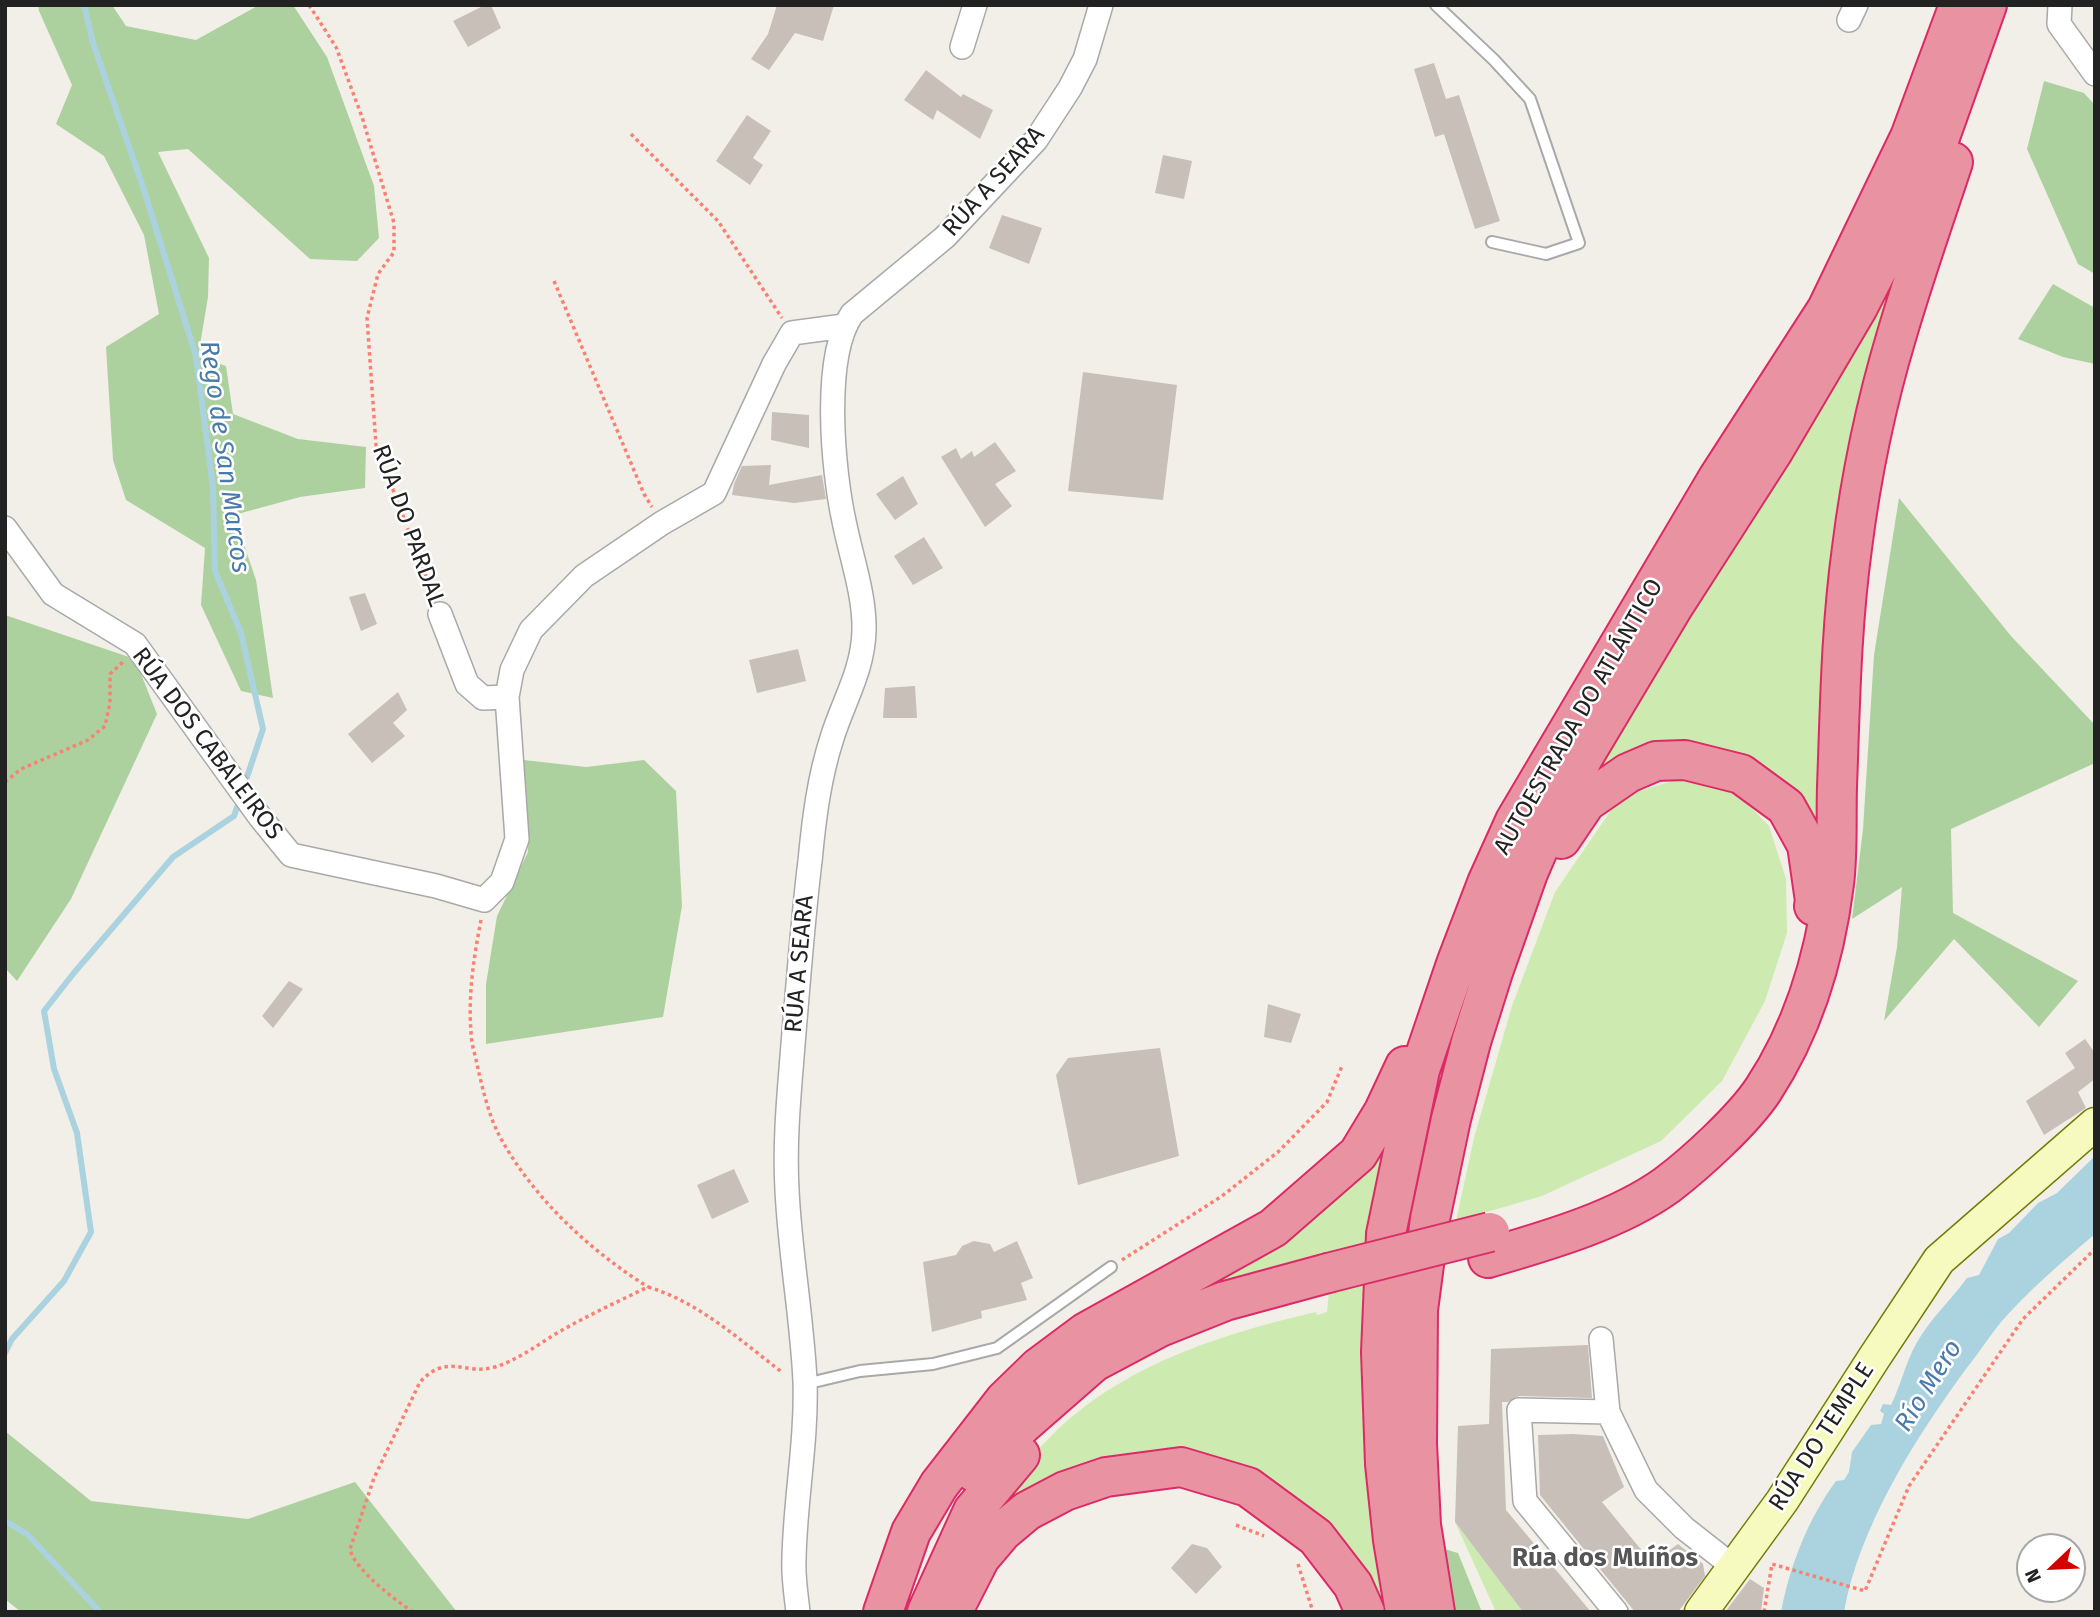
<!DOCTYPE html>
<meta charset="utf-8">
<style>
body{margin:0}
#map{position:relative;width:2100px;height:1617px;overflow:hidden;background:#f2efe9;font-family:"Fira Sans",sans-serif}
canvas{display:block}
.frame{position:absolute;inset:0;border:7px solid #222;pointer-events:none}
.north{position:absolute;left:2016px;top:1533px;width:70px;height:70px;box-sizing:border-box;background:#fff;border:2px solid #a7a7a7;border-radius:50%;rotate:247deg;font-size:19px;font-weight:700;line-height:28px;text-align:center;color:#222}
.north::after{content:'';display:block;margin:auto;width:24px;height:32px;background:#d40000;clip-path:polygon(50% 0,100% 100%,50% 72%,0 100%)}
</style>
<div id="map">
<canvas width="2100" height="1617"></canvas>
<div class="frame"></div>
<div class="north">N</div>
</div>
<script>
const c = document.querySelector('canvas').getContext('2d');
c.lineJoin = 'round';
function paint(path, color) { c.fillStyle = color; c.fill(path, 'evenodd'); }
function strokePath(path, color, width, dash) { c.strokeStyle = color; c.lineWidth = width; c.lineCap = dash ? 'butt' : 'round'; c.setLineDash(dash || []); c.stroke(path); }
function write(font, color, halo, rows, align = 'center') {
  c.font = font + ' "Fira Sans",sans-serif'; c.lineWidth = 5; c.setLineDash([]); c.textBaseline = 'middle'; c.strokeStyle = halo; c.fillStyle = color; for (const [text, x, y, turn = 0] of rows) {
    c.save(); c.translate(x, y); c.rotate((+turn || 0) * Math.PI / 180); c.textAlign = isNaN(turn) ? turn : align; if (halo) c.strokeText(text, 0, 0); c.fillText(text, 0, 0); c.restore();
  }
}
paint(new Path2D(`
 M 1910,248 L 1818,878 L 1739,764 L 1586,790 L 1655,672 L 1835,384 Z
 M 1685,777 L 1739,795 L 1769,826 L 1786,879 L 1787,933 L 1765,1001 L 1722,1081 L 1661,1141 L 1542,1196 L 1456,1221 L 1474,1138 L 1512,1006 L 1555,892 L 1620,797 Z
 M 1403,1100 L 1388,1612 L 1380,1612 L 1209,1463 L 997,1522 L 989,1511 C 1009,1485 1028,1459 1051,1436 C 1122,1365 1221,1334 1316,1312 L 1317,1315 L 1327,1312 L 1332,1261 L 1243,1285 L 1169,1296 Z
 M 1455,1522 L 1523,1612 L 1496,1612 Z`), '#cdebb0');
paint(new Path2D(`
 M 38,5 L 112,5 L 126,26 L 196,40 L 259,5 L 293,5 L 327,57 L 374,186 L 379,238 L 357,261 L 310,259 L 188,149 L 158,152 L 209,258 L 208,297 L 198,357 L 226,366 L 233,414 L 298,439 L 366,447 L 365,488 L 300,497 L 234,515 L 256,580 L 273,698 L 241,691 L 201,605 L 205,548 L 126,500 L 113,460 L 106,347 L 159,314 L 144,235 L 104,156 L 56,124 L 72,85 L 39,11 Z
 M 2044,81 L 2084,93 L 2095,105 L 2095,274 L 2078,264 L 2027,149 Z
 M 2053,284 L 2095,308 L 2095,364 L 2063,357 L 2018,339 Z
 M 1899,498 L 2011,636 L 2095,725 L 2095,763 L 1951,829 L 1953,913 L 2078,981 L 2039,1027 L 1954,939 L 1884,1021 L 1897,947 L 1902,887 L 1852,919 L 1863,829 L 1874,655 Z
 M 5,615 L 135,659 L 157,714 L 71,899 L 17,981 L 5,968 Z
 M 524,760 L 586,767 L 644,760 L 676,791 L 682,906 L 663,1017 L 486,1044 L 486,984 L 497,916 L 528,852 Z
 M 5,1431 L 91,1501 L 248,1519 L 355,1482 L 457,1612 L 21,1612 L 5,1599 Z
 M 1441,1548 L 1458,1553 L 1482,1612 L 1455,1612 Z`), '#add19e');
paint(new Path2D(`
 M 2095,1156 L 2095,1234 C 2063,1261 2029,1290 2001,1322 C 1989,1337 1978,1354 1966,1369 C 1916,1437 1859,1527 1844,1612 L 1781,1612 C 1790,1565 1808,1519 1836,1481 L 1844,1480 L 1849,1472 L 1852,1452 L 1871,1425 L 1881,1424 L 1884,1414 L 1880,1411 L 1883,1404 L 1891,1405 C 1901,1385 1905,1364 1916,1344 C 1929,1320 1951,1300 1967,1278 L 1979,1275 L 1998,1239 L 2009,1233 L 2038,1203 L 2057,1193 Z`), '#aad3df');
strokePath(new Path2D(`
 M 84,5 L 93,43 L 142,184 L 196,356 L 213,487 L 215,571 L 241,633 L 263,729 L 244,786
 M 5,1353 L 12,1339 L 64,1281 L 91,1232 L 77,1133 L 54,1069 L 44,1011 L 73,974 L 173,857 L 234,816 L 240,799
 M 5,1521 L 27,1534 L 100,1612`), '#aad3df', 6);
paint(new Path2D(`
 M 485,5 L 491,5 L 501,28 L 468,47 L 453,21 Z
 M 777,5 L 834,5 L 823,41 L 795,33 L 769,70 L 751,59 L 768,34 Z
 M 1434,63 L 1446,99 L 1459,95 L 1500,221 L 1475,229 L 1444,134 L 1435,137 L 1414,69 Z
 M 926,70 L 961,97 L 963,94 L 993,110 L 980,139 L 937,110 L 933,120 L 904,100 Z
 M 747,115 L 771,131 L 753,158 L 763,165 L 750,185 L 716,161 Z
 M 1163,155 L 1192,161 L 1184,199 L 1155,193 Z
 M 1002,215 L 1042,228 L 1029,264 L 989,248 Z
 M 1083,372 L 1177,385 L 1163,500 L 1068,491 Z
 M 772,412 L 809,415 L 809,448 L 771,440 Z
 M 995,442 L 1016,471 L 995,484 L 1012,506 L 985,527 L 941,457 L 956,448 L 961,459 L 972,451 L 974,457 Z
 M 771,465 L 769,485 L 822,475 L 826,499 L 794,503 L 732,495 L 734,484 L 742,466 Z
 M 903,476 L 918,504 L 895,520 L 876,494 Z
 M 924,537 L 943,568 L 913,585 L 894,556 Z
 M 365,593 L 377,624 L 361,631 L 349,597 Z
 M 798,649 L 806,681 L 757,693 L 749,660 Z
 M 915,686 L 917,718 L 883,718 L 885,688 Z
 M 398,692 L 407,710 L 393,723 L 405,736 L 372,763 L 348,734 Z
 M 289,981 L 303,989 L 273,1028 L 262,1016 Z
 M 1268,1004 L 1301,1014 L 1291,1043 L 1264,1037 Z
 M 2085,1039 L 2095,1053 L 2095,1079 L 2078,1092 L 2086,1108 L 2044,1135 L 2026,1101 L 2075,1068 L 2065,1053 Z
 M 1160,1048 L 1179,1156 L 1078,1185 L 1056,1075 L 1068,1058 Z
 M 734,1169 L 749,1202 L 712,1219 L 697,1185 Z
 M 974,1241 L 990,1244 L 994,1252 L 1017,1241 L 1033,1278 L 1021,1283 L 1027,1300 L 981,1311 L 982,1318 L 932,1332 L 923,1262 L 956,1255 L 962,1246 Z
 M 1588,1345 L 1592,1398 L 1519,1396 L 1508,1402 L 1502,1402 L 1506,1510 L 1591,1612 L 1523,1612 L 1455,1522 L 1458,1426 L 1489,1424 L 1491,1349 Z
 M 1573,1434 L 1603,1436 L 1624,1487 L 1602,1502 L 1648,1558 L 1660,1550 L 1663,1555 L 1678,1544 L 1703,1564 L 1705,1576 L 1678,1612 L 1635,1612 L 1540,1495 L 1538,1435 Z
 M 1192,1544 L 1207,1548 L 1222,1567 L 1196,1594 L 1171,1568 Z
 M 1750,1579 L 1764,1588 L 1761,1612 L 1725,1612 Z`), '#c7bfb8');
const lane = new Path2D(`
 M 1436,5 L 1494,60 L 1530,99 L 1579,243 L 1546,254 L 1492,242
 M 805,1384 L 860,1371 L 933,1364 L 997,1348 L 1111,1267`);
const street = new Path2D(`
 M 2060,5 L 2059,24 L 2095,74
 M 1849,20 L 1856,5
 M 962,47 L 975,5
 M 5,528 L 53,594 L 135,644 L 260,817 L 291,855 L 436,886 L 484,900 L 502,882 L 517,839 L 507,697 L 512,670 L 531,630 L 584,576 L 662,523 L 714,493 L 774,364 L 792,333 L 844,326
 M 440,614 L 467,684 L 483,698 L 507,697
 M 1601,1339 L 1608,1412
 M 798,1612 C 796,1594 793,1576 794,1559 C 795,1500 807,1441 805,1381 C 802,1317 790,1254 787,1190 C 784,1138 790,1085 794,1032 C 799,975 803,918 810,861 C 814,819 819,778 832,738 C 843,702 863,671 864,631 C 865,595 851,557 844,521 C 833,471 822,357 852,314 L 945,237 L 1036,140 L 1070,88 L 1085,59 L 1101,5
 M 1616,1612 L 1525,1501 L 1519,1410 L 1608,1412 L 1646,1490 L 1684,1528 L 1735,1568`);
const secondary = new Path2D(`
 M 1701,1612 L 1782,1501 L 1874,1358 L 1939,1260 L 2095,1124`);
const highway = new Path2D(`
 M 1561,839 L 1586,802 L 1628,773 L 1656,761 L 1685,760 L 1741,774 L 1786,807 L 1807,845 L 1815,901 L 1814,906
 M 1488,1258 C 1546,1241 1617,1221 1667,1185 C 1696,1163 1743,1120 1763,1090 C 1803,1029 1825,956 1834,884 C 1838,852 1836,819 1837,787 C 1840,707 1841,628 1852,548 C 1861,476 1876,404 1897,334 C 1914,276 1934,219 1953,162
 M 974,1472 L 1023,1424 L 1094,1362 L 1160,1327 L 1225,1301 L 1328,1273
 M 958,1601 L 980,1558 L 1002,1532 L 1027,1511 L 1065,1491 L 1106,1477 L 1181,1467 L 1248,1487 L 1316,1537 L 1353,1585 L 1365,1612
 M 883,1612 L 911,1532 L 939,1485 L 1005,1400 L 1039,1367 L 1086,1332 L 1273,1228 L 1358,1154 L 1384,1111 L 1405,1066
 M 927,1612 L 973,1511 L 1020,1455
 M 1405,1612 L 1393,1540 L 1385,1464 L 1381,1352 L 1386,1234 L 1420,1070 L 1456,964 L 1487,883 L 1515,821 L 1718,478 L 1827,309 L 1910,137 L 1959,5
 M 1435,1612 L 1421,1525 L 1417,1444 L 1418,1310 L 1430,1219 L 1451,1119 L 1471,1042 L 1493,972 L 1528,873 L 1551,819 L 1584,756 L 1673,607 L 1772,453 L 1858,307 L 1929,168 L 1987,5`);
strokePath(lane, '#a9a9a9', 14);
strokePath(street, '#a9a9a9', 26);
strokePath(secondary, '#707d05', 35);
strokePath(highway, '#dc2a67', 42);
strokePath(new Path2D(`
 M 309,5 L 336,47 L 362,117 L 394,223 L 394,252 L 378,274 L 367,318 L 376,445 L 433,595
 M 631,134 L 718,221 L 782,318
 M 554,281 L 644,494 L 652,507
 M 5,782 L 21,769 L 88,740 L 105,726 L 110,703 L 110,674 L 123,662
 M 481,920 C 474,956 468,994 471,1032 C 471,1044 476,1057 478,1069 C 483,1090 489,1116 499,1135 C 532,1197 589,1250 648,1287
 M 1122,1260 L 1222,1196 L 1278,1152 L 1327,1102 L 1342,1066
 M 1236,1525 L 1264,1536
 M 1298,1564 L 1313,1612
 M 413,1612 C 395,1600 354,1569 350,1549 L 374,1478 L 420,1382 C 448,1352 465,1376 495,1367 C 521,1359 542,1341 566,1328 C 593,1313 621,1300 648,1287 C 699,1302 741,1341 783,1373
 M 1764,1612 L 1772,1564 L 1865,1591 L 1909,1486 L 2023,1319 L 2095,1249`), '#fa8072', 3.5, [3.5, 3.5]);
strokePath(lane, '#fff', 10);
strokePath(street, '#fff', 23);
strokePath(secondary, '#f7fabf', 32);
strokePath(highway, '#e892a2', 38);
const highwayBridge = new Path2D(`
 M 1328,1273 L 1490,1232`);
strokePath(highwayBridge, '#dc2a67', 42, []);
strokePath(highwayBridge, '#e892a2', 38);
write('24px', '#222', '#fff', [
 ["RÚA A SEARA",994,182,-48],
 ["RÚA DO PARDAL",408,526,70],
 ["AUTOESTRADA DO ATLÁNTICO",1579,717,-60],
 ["RÚA DOS CABALEIROS",207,744,53],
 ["RÚA A SEARA",800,964,-85],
 ["RÚA DO TEMPLE",1822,1437,-57]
]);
write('italic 26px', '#4a7aab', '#fff', [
 ["Rego de San Marcos",224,457,82],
 ["Río Mero",1929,1386,-58]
]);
write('bold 26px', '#555', '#fff', [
 ["Rúa dos Muíños",1605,1559]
]);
</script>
